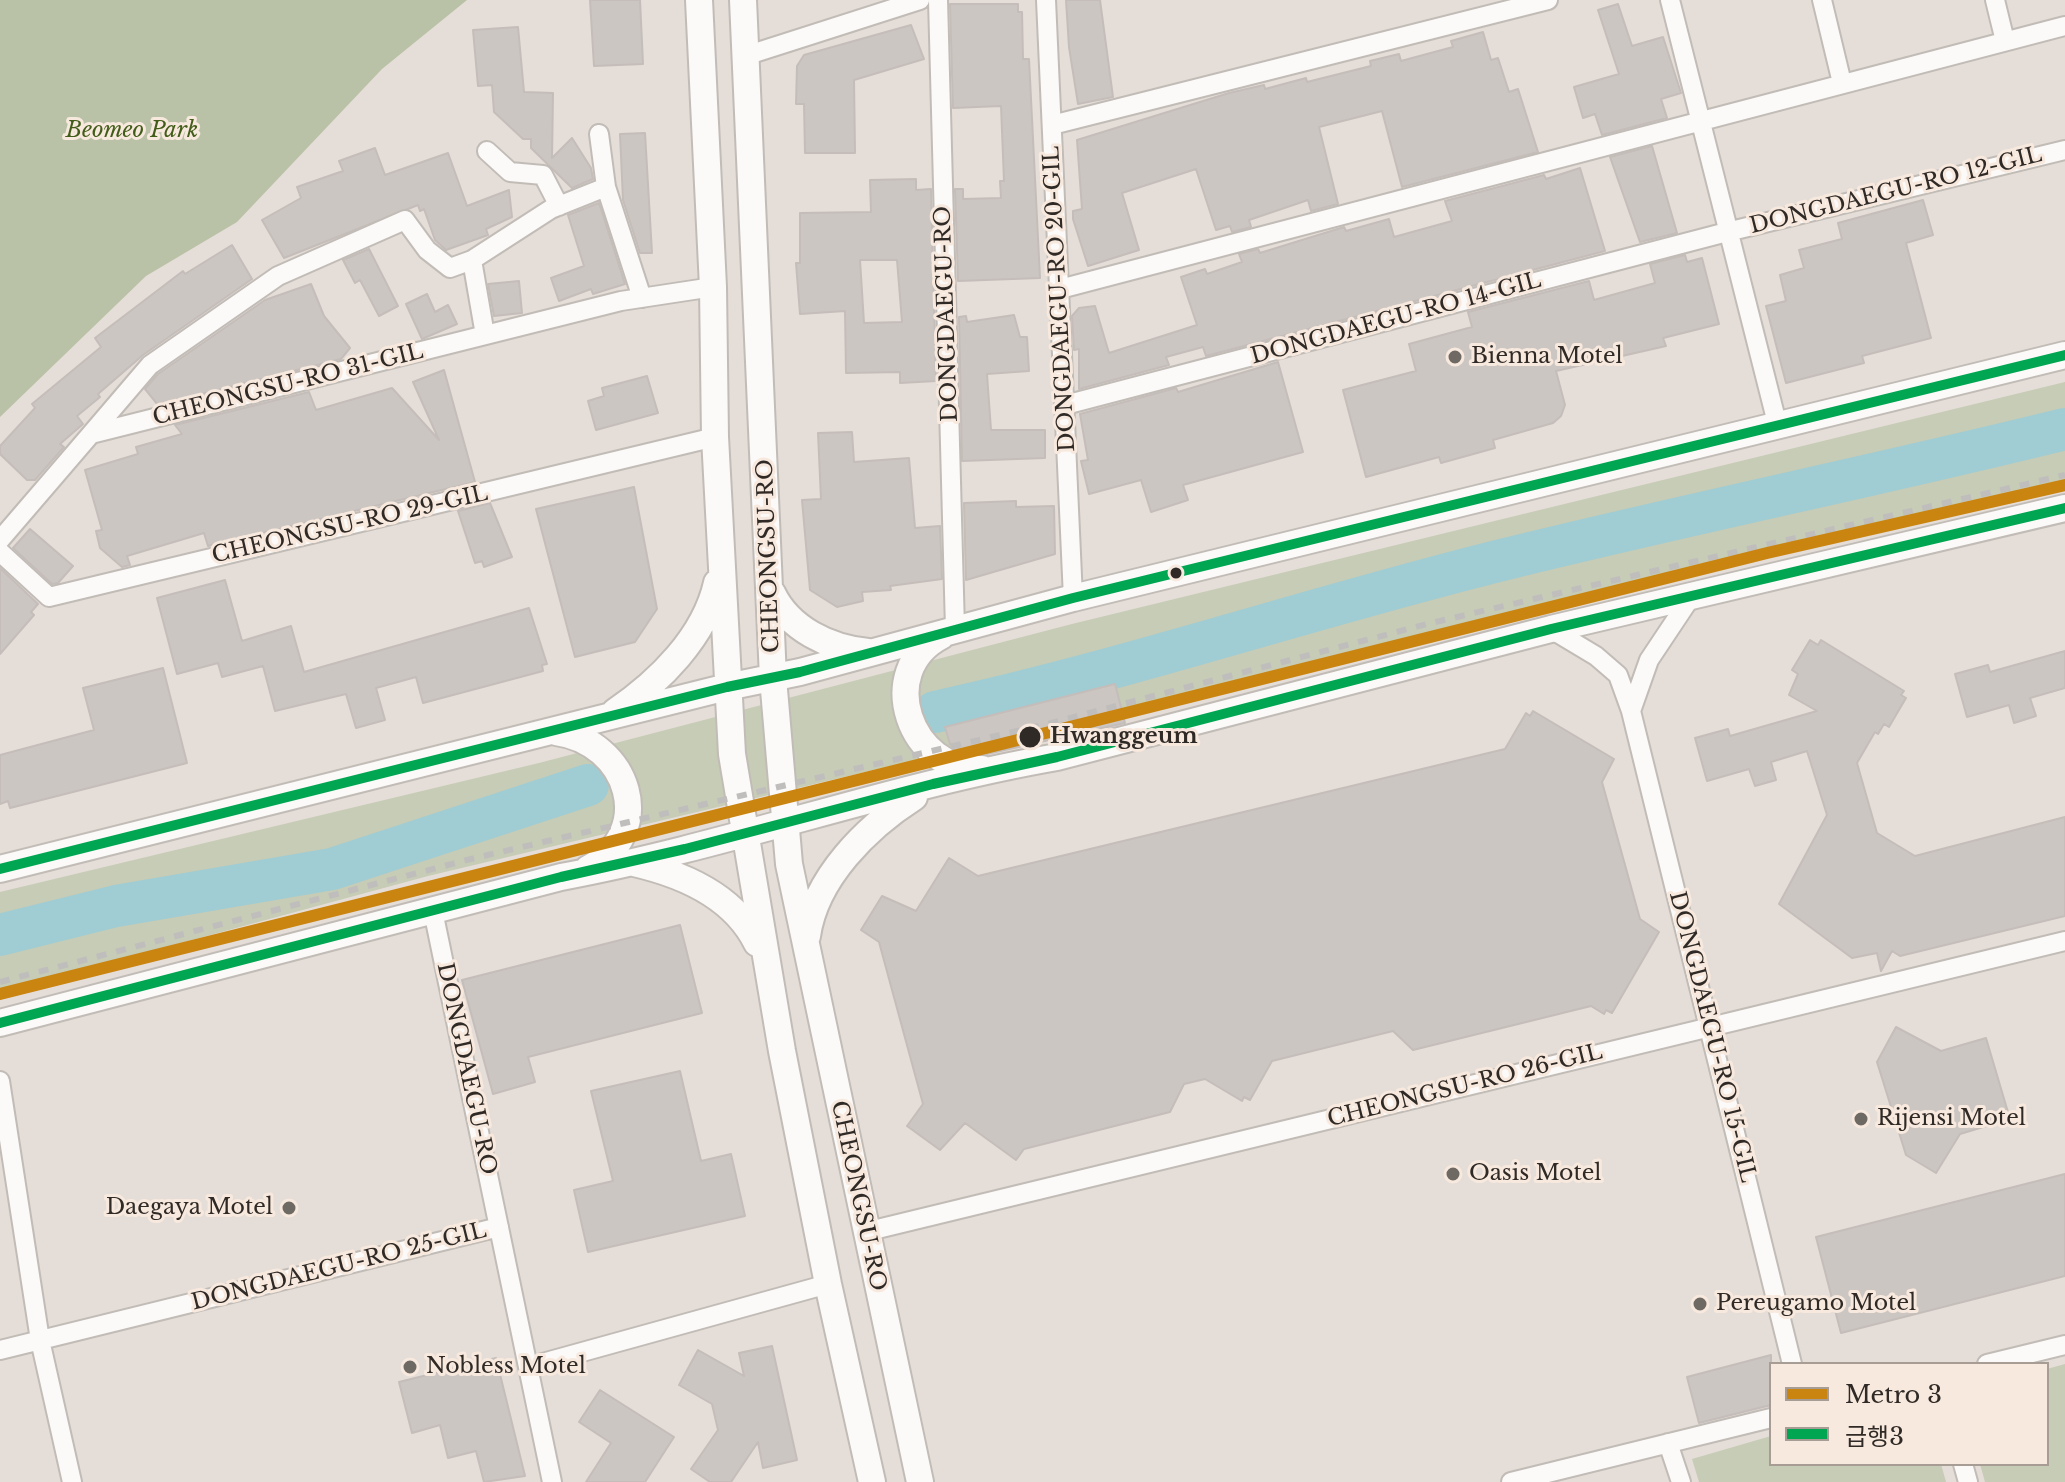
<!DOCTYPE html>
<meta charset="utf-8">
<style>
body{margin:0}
#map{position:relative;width:2065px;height:1482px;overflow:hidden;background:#e5ddd7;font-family:"Libre Baskerville","Noto Sans KR",serif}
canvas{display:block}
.legend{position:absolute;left:1769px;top:1362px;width:280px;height:104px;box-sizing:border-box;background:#f8e9de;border:2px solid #a89d94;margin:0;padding:10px 14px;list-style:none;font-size:24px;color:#302a26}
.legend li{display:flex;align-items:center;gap:16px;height:40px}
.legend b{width:40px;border:2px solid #a89d94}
</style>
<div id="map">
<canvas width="2065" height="1482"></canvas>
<ul class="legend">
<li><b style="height:10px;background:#ca8410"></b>Metro 3</li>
<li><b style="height:10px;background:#00a651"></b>급행3</li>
</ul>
</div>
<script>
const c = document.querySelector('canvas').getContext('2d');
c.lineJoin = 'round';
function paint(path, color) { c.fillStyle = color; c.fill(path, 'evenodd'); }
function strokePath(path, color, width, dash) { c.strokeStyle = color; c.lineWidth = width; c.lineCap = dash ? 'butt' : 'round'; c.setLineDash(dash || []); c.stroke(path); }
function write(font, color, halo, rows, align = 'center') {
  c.font = font + ' "Libre Baskerville",serif'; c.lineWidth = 6; c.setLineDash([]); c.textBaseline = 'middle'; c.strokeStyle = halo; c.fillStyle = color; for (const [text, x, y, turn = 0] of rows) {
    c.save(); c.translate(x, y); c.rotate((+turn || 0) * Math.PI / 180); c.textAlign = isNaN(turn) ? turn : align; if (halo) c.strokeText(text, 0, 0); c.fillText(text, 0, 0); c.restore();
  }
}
paint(new Path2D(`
 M 2065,382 L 2065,483 L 1609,595 L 428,876 L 0,992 L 0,892 L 539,763 L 1072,624 Z
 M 2065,1364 L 2065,1482 L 1985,1482 L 1980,1464 L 2047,1464 L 2047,1369 Z
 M 1771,1436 L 1771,1464 L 1941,1464 L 1946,1482 L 1699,1482 L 1692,1459 Z`), '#c6ccb5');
paint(new Path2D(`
 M 0,0 L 467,0 L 382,69 L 237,222 L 146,276 L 0,417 Z`), '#b9c2a6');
strokePath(new Path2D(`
 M 935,712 C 1128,670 1315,606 1506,559 C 1692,513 1879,475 2065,429
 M 0,935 L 116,906 L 332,869 L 588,785`), '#a0ccd4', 42);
const building = new Path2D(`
 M 590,0 L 640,0 L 643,64 L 594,66 Z
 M 1066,0 L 1100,0 L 1113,97 L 1078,104 L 1069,47 Z
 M 950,4 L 1018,4 L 1018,12 L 1022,12 L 1023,59 L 1029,59 L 1040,278 L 958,281 L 955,189 L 963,189 L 963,199 L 1001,198 L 1000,181 L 1004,181 L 1001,106 L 953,108 Z
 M 1618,4 L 1632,46 L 1663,37 L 1681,93 L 1661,99 L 1667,118 L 1602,135 L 1595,114 L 1583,118 L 1574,87 L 1619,74 L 1598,10 Z
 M 911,25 L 924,59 L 854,80 L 855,153 L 805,153 L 804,104 L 796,104 L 797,66 L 804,55 Z
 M 518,27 L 524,92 L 553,93 L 552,158 L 572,138 L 591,168 L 593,179 L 572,188 L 531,148 L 531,139 L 523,139 L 494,112 L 492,85 L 478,86 L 473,30 Z
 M 1483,32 L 1491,60 L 1498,58 L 1509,92 L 1518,89 L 1538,152 L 1402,187 L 1382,111 L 1319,127 L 1338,204 L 1311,211 L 1308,200 L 1249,220 L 1251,227 L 1232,232 L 1230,226 L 1216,230 L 1196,169 L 1122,193 L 1139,250 L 1088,266 L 1073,219 L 1073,211 L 1082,209 L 1077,140 L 1229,93 L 1264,85 L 1265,89 L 1306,78 L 1307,82 L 1371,66 L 1370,61 L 1399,54 L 1401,61 L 1453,47 L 1451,41 Z
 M 645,133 L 652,253 L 640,253 L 623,200 L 620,134 Z
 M 1652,146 L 1677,233 L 1640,242 L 1610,157 Z
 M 375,148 L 385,175 L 448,153 L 467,206 L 509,190 L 512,217 L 486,229 L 488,235 L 446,250 L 435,240 L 424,209 L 420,211 L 418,205 L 284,258 L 262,220 L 301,198 L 297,187 L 343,171 L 339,161 Z
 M 1580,168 L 1605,251 L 1206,356 L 1203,347 L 1166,357 L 1169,365 L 1079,389 L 1079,349 L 1074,350 L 1072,316 L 1079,308 L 1095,306 L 1109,353 L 1197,325 L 1181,277 L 1205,269 L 1207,274 L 1242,262 L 1239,254 L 1258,249 L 1260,253 L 1344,227 L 1346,231 L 1389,219 L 1394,237 L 1452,221 L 1445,201 L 1544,175 L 1546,179 Z
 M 916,179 L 916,190 L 931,189 L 936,381 L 900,383 L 900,372 L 846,373 L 845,311 L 800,314 L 796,263 L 800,263 L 800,213 L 871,212 L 870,180 ZM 860,260 L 897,260 L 902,322 L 864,323 Z
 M 1923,200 L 1933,235 L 1906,243 L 1931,338 L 1862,356 L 1864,363 L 1786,383 L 1766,306 L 1786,301 L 1780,275 L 1804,268 L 1799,250 L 1842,239 L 1838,223 Z
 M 599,203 L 625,284 L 593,294 L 591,289 L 559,301 L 551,278 L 584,266 L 568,215 Z
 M 232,245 L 252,279 L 143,355 L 98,394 L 100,397 L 77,416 L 83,424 L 60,444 L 64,447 L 35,480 L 27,480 L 0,454 L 0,446 L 35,408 L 32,404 L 101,347 L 95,338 L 183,271 L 185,274 Z
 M 369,249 L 398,306 L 379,316 L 360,280 L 355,283 L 343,260 Z
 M 1685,255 L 1687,262 L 1702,258 L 1719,324 L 1663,338 L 1666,346 L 1556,371 L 1565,405 L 1561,416 L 1553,423 L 1493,440 L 1495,448 L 1441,463 L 1439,457 L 1366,477 L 1343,390 L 1416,371 L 1409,344 L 1472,327 L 1468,312 L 1589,281 L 1594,300 L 1655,283 L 1650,264 Z
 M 519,281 L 522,313 L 494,316 L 488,284 Z
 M 311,284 L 324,316 L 350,348 L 341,359 L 158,405 L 145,389 L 158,374 L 265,300 Z
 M 427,294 L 435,312 L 448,305 L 457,324 L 422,339 L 406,304 Z
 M 1014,315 L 1020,337 L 1027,337 L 1029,371 L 987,374 L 991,430 L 1045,430 L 1045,458 L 962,461 L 959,317 L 966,316 L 967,322 Z
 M 1278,362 L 1303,452 L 1183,485 L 1188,500 L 1151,512 L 1141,480 L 1089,494 L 1081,461 L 1088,460 L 1080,414 L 1176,388 L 1178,392 Z
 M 444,370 L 475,482 L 208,546 L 204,533 L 127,556 L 130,565 L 122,567 L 100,548 L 96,531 L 102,530 L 85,470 L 138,454 L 136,447 L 182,434 L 175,425 L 309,392 L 316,410 L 392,388 L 439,440 L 413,382 Z
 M 647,376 L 658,413 L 596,430 L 588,401 L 604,396 L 602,388 Z
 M 852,432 L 854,462 L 909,458 L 915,528 L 940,526 L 942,579 L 890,586 L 891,590 L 862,592 L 863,601 L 837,607 L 810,590 L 802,500 L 821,499 L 818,433 Z
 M 634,487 L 657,609 L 635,642 L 575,657 L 536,509 Z
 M 1016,501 L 1016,507 L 1054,506 L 1055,554 L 966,580 L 964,503 Z
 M 490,503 L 512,557 L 484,567 L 482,561 L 475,563 L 458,511 Z
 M 30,529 L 73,566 L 58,583 L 52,584 L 13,548 Z
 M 0,568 L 38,604 L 31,612 L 34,615 L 0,654 Z
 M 225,580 L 242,641 L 291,626 L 304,672 L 529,608 L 547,664 L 542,665 L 543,671 L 423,703 L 416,677 L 376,688 L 385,720 L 356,728 L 346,694 L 275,711 L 263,666 L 222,677 L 218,663 L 177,674 L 157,598 Z
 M 1810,640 L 1818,645 L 1821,640 L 1904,691 L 1901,695 L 1906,698 L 1889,727 L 1884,724 L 1878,734 L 1875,732 L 1857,763 L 1877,833 L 1915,856 L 2065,817 L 2065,916 L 1900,956 L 1892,951 L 1881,971 L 1877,953 L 1852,958 L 1779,904 L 1827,815 L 1807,751 L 1771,762 L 1776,780 L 1755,786 L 1749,769 L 1707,781 L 1695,738 L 1728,729 L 1730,736 L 1817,711 L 1789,695 L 1798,674 L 1792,670 Z
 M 2065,651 L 2065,688 L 2030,698 L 2036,716 L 2014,723 L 2009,705 L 1967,717 L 1955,674 L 1988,665 L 1990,672 Z
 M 163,668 L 187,763 L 10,808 L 8,801 L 0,804 L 0,755 L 94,730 L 83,688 Z
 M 1115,684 L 1125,723 L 987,754 L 962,750 L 950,744 L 945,727 Z
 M 1533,711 L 1614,759 L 1602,782 L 1640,919 L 1659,932 L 1612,1013 L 1606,1010 L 1604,1014 L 1591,1006 L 1413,1050 L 1393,1031 L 1272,1061 L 1250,1100 L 1244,1097 L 1242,1101 L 1205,1079 L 1184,1084 L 1170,1112 L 1024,1149 L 1016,1160 L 965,1123 L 940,1150 L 907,1126 L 923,1104 L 879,942 L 861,930 L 882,896 L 916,911 L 949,858 L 978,876 L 1505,749 L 1526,713 L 1530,716 Z
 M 680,925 L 702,1013 L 528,1057 L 535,1082 L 493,1094 L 462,980 Z
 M 1896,1027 L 1941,1051 L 1986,1038 L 2010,1119 L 1960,1134 L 1936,1173 L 1906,1155 L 1877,1062 Z
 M 680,1071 L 701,1161 L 731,1154 L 745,1216 L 588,1252 L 574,1190 L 613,1181 L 591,1091 Z
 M 2065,1174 L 2065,1276 L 1841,1333 L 1816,1237 Z
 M 772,1346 L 797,1460 L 763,1468 L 758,1442 L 731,1482 L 710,1482 L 691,1469 L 718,1430 L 712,1404 L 679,1385 L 698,1350 L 744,1376 L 739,1353 Z
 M 1771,1355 L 1771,1405 L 1699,1423 L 1687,1377 Z
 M 496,1358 L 525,1476 L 484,1482 L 476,1451 L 448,1458 L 440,1425 L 412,1433 L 399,1382 Z
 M 600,1390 L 674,1437 L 645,1482 L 586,1482 L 611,1443 L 579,1422 Z`);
paint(building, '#ccc6c2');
strokePath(building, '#c4bdb9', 2);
const street = new Path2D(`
 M 938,0 L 955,629
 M 1046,0 L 1073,598
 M 1670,0 L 1778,427
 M 1822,0 L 1842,83
 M 1995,0 L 2005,41
 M 745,56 L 920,0
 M 1052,125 L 1548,0
 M 599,134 L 606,187 L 642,298
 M 487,151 L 510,172 L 543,175 L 559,206
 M 472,260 L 485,335
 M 1060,289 L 2065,26
 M 1065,405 L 1727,232 L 2065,150
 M 91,434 L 150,365 L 278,276 L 405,220 L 427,250 L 450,268 L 472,260 L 551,209 L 606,187
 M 0,540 L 91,434 L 621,301 L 713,287
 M 0,552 L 49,597 L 715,437
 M 1551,629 L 1596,656 L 1618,675 L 1631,711 L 1792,1364
 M 1631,711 L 1649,660 L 1693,594
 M 433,911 L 552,1482
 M 0,1081 L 40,1340 L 72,1482
 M 865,1232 L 2065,941
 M 0,1350 L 499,1227
 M 1987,1364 L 2065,1345
 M 528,1367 L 828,1284
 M 1668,1443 L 1681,1482
 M 1963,1464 L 1968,1482
 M 1511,1482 L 1771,1418`);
const secondary = new Path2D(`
 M 699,0 L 713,287 L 715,437 L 732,754 L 782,1051 L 828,1284 L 872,1482
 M 743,0 L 773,678 L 789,864 L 920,1482
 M 772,593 C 789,629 829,648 868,652
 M 941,636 C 874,671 910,773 982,769
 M 615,712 C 659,682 705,637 717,583
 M 556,732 C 629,742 658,831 588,869
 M 634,863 C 682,874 734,896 757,943
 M 0,869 L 727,687 L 800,672 L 1073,598 L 2065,355
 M 807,936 C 815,878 867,827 914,797
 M 0,1023 L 561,877 C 728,846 890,786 1057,757 L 1551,629 L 2065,508`);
strokePath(street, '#c2bcb7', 22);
strokePath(secondary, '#c2bcb7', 30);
strokePath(street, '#fbfaf9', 18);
strokePath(secondary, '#fbfaf9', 26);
strokePath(new Path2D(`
 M 0,982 L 471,859 L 1051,723 L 1427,624 L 2065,475`), '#c0bebd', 6, [10, 10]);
strokePath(new Path2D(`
 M 0,869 L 727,687 L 800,672 L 1073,598 L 2065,355
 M 0,1023 L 561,877 L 685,849 L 933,784 L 1057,757 L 1551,629 L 2065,508`), '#00a651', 10);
strokePath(new Path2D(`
 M 0,994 L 1767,553 L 2065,485`), '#ca8410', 12);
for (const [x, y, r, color] of [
 [1455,357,8,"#6f6964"],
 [1176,573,7,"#302a26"],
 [1030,737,12,"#302a26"],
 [1861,1119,8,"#6f6964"],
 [1453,1174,8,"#6f6964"],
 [289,1208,8,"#6f6964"],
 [1700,1304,8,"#6f6964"],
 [410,1367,8,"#6f6964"]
]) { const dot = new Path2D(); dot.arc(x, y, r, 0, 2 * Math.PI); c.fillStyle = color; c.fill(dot); strokePath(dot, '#f8e9de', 3); }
write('italic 22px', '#425d19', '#f8e9de', [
 ["Beomeo Park",132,131]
]);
write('22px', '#302a26', '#f8e9de', [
 ["DONGDAEGU-RO 12-GIL",1896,191,-14],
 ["DONGDAEGU-RO 20-GIL",1060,299,-93],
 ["DONGDAEGU-RO",947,314,-92],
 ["DONGDAEGU-RO 14-GIL",1396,319,-15],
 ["CHEONGSU-RO 31-GIL",288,385,-14],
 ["CHEONGSU-RO 29-GIL",350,525,-13],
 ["CHEONGSU-RO",769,556,-92],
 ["DONGDAEGU-RO 15-GIL",1712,1037,76],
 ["DONGDAEGU-RO",466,1069,78],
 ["CHEONGSU-RO 26-GIL",1465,1086,-14],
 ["CHEONGSU-RO",858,1196,78],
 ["DONGDAEGU-RO 25-GIL",339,1267,-14]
]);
write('22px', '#302a26', '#f8e9de', [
 ["Bienna Motel",1471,357],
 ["Rijensi Motel",1877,1119],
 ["Oasis Motel",1469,1174],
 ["Daegaya Motel",273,1208,"right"],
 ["Pereugamo Motel",1716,1304],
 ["Nobless Motel",426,1367]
], 'left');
write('bold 22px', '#302a26', '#f8e9de', [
 ["Hwanggeum",1050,737]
], 'left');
</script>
